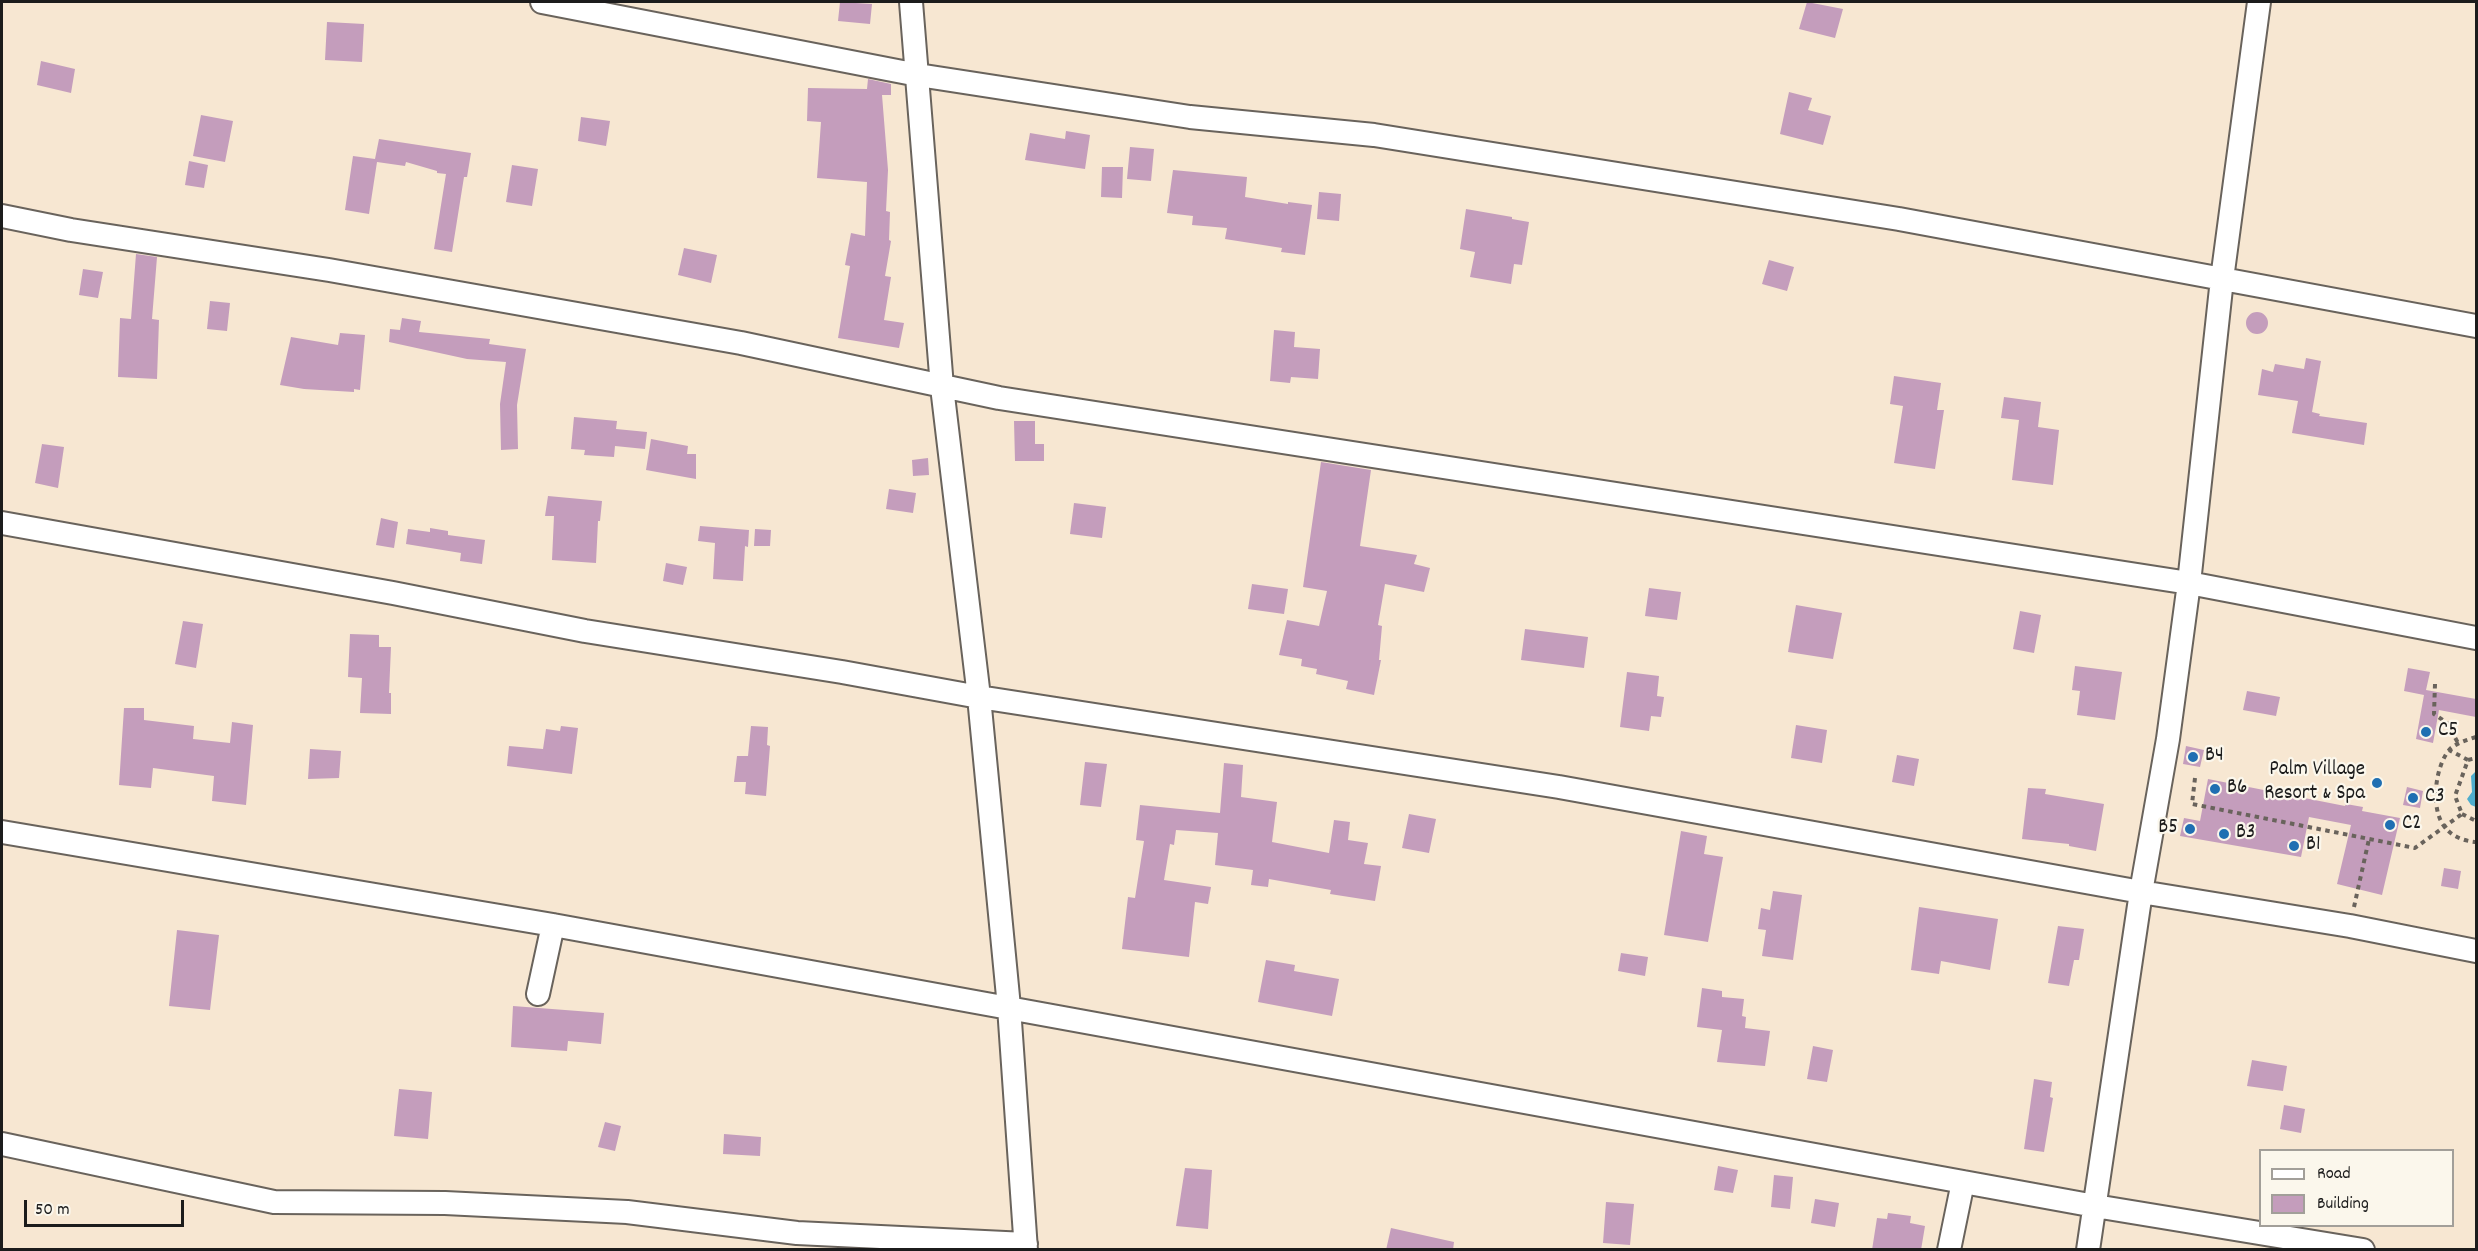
<!DOCTYPE html>
<style>
body{margin:0}
#map{position:relative;width:2478px;height:1251px;overflow:hidden;background:#f7e7d2;font-family:Dekko,sans-serif}
canvas{display:block}
.frame{position:absolute;inset:0;border:3px solid #1c1c1c;pointer-events:none}
.legend{position:absolute;left:2259px;top:1149px;width:195px;height:78px;box-sizing:border-box;background:#fbf7ec;border:2px solid #a29f99;margin:0;padding:8px 10px;list-style:none;font-size:18px;color:#1c1c1c}
.legend li{display:flex;align-items:center;gap:12px;height:30px}
.legend b{width:30px;border:2px solid #a29f99}
.scale{position:absolute;left:24px;top:1200px;width:160px;height:27px;box-sizing:border-box;border:3px solid #1c1c1c;border-top:0;padding-left:8px;font-size:18px;line-height:21px;white-space:nowrap;color:#1c1c1c;-webkit-text-stroke:4px #fbf7ec;paint-order:stroke}
</style>
<div id="map">
<canvas width="2478" height="1251"></canvas>
<div class="frame"></div>
<ul class="legend">
<li><b style="height:8px;background:#fff"></b>Road</li>
<li><b style="height:16px;background:#c49dbc"></b>Building</li>
</ul>
<div class="scale">50 m</div>
</div>
<script>
const c = document.querySelector('canvas').getContext('2d');
c.lineJoin = 'round';
function paint(path, color) { c.fillStyle = color; c.fill(path, 'evenodd'); }
function strokePath(path, color, width, dash) { c.strokeStyle = color; c.lineWidth = width; c.lineCap = dash ? 'butt' : 'round'; c.setLineDash(dash || []); c.stroke(path); }
function write(font, color, halo, rows, align = 'center') {
  c.font = font + ' Dekko,sans-serif'; c.lineWidth = 4.5; c.setLineDash([]); c.textBaseline = 'middle'; c.strokeStyle = halo; c.fillStyle = color; for (const [text, x, y, turn = 0] of rows) {
    c.save(); c.translate(x, y); c.rotate((+turn || 0) * Math.PI / 180); c.textAlign = isNaN(turn) ? turn : align; if (halo) c.strokeText(text, 0, 0); c.fillText(text, 0, 0); c.restore();
  }
}
paint(new Path2D(`
 M 2476,771 L 2476,807 L 2471,805 L 2467,799 L 2472,792 L 2471,776 Z`), '#4eadcd');
paint(new Path2D(`
 M 840,2 L 872,4 L 870,24 L 838,21 Z
 M 1807,2 L 1843,9 L 1835,38 L 1799,29 Z
 M 327,22 L 364,24 L 362,62 L 325,60 Z
 M 41,61 L 75,69 L 71,93 L 37,85 Z
 M 868,79 L 891,84 L 891,95 L 882,95 L 888,170 L 886,211 L 890,212 L 889,240 L 891,241 L 885,276 L 891,277 L 884,320 L 904,323 L 899,348 L 838,338 L 850,266 L 845,265 L 851,233 L 865,236 L 867,182 L 817,178 L 821,122 L 807,121 L 808,88 L 867,89 Z
 M 1789,92 L 1812,98 L 1808,110 L 1831,116 L 1823,145 L 1780,134 Z
 M 201,115 L 233,121 L 225,162 L 193,156 Z
 M 581,117 L 610,121 L 606,146 L 578,141 Z
 M 1066,131 L 1090,135 L 1085,169 L 1025,160 L 1030,133 L 1065,139 Z
 M 379,139 L 471,153 L 467,177 L 464,177 L 452,252 L 434,249 L 446,174 L 437,173 L 437,171 L 406,162 L 405,166 L 377,162 L 369,214 L 345,210 L 353,156 L 375,159 Z
 M 1130,147 L 1154,149 L 1151,181 L 1127,179 Z
 M 189,161 L 208,165 L 204,188 L 185,185 Z
 M 512,165 L 538,169 L 532,206 L 506,202 Z
 M 1102,167 L 1123,167 L 1122,198 L 1101,197 Z
 M 1173,170 L 1247,177 L 1245,197 L 1288,204 L 1288,202 L 1312,205 L 1305,255 L 1281,252 L 1282,248 L 1225,239 L 1227,228 L 1192,225 L 1193,216 L 1167,213 Z
 M 1319,192 L 1341,194 L 1339,221 L 1317,219 Z
 M 1466,209 L 1512,217 L 1512,219 L 1529,222 L 1522,265 L 1514,264 L 1511,284 L 1470,277 L 1475,252 L 1460,249 Z
 M 684,248 L 717,255 L 711,283 L 678,275 Z
 M 136,254 L 157,257 L 152,319 L 159,320 L 157,379 L 118,377 L 120,318 L 131,319 Z
 M 1769,260 L 1794,267 L 1787,291 L 1762,284 Z
 M 83,269 L 103,272 L 98,298 L 79,295 Z
 M 210,301 L 230,303 L 227,331 L 207,329 Z
 M2246 323a11 11 0 1 1 22 0a11 11 0 1 1-22 0Z
 M 402,318 L 421,321 L 419,332 L 490,339 L 489,344 L 526,349 L 517,405 L 518,449 L 501,450 L 500,404 L 506,362 L 467,359 L 389,342 L 390,329 L 400,330 Z
 M 1274,330 L 1295,332 L 1294,347 L 1320,349 L 1318,379 L 1291,377 L 1290,383 L 1270,381 Z
 M 340,333 L 365,335 L 360,390 L 354,389 L 354,392 L 304,389 L 280,385 L 291,337 L 338,345 Z
 M 2306,358 L 2321,361 L 2312,412 L 2320,414 L 2319,416 L 2367,423 L 2364,445 L 2292,433 L 2298,401 L 2258,395 L 2262,369 L 2273,372 L 2275,364 L 2304,369 Z
 M 1894,376 L 1941,383 L 1937,410 L 1944,410 L 1935,469 L 1894,463 L 1903,406 L 1890,404 Z
 M 2004,397 L 2041,402 L 2038,427 L 2059,430 L 2053,485 L 2012,480 L 2019,420 L 2001,418 Z
 M 574,417 L 617,421 L 616,429 L 647,432 L 645,449 L 615,446 L 614,457 L 584,455 L 585,450 L 571,449 Z
 M 1014,421 L 1035,421 L 1035,444 L 1044,444 L 1044,461 L 1015,461 Z
 M 651,439 L 688,446 L 687,454 L 696,454 L 696,479 L 646,470 Z
 M 42,444 L 64,447 L 58,488 L 35,483 Z
 M 928,458 L 929,475 L 913,476 L 912,460 Z
 M 1321,462 L 1371,470 L 1360,546 L 1417,555 L 1414,564 L 1430,568 L 1424,592 L 1385,584 L 1378,625 L 1382,626 L 1379,660 L 1381,660 L 1374,695 L 1346,689 L 1348,681 L 1316,674 L 1317,669 L 1301,666 L 1302,659 L 1279,655 L 1287,620 L 1319,626 L 1327,591 L 1303,587 Z
 M 889,489 L 916,493 L 913,513 L 886,509 Z
 M 548,496 L 602,501 L 600,521 L 598,521 L 596,563 L 552,560 L 554,516 L 545,516 Z
 M 1074,503 L 1106,507 L 1102,538 L 1070,534 Z
 M 381,518 L 398,522 L 394,548 L 376,545 Z
 M 700,526 L 749,530 L 748,547 L 745,546 L 743,581 L 713,579 L 715,543 L 698,541 Z
 M 430,528 L 448,531 L 448,535 L 485,540 L 482,564 L 460,561 L 461,553 L 406,544 L 408,529 L 430,532 Z
 M 755,529 L 771,530 L 770,546 L 754,546 Z
 M 666,563 L 687,567 L 683,585 L 663,581 Z
 M 1252,584 L 1288,589 L 1284,614 L 1248,609 Z
 M 1649,588 L 1681,592 L 1677,620 L 1645,616 Z
 M 1796,605 L 1842,613 L 1833,659 L 1788,652 Z
 M 2020,611 L 2041,615 L 2034,653 L 2013,649 Z
 M 183,621 L 203,624 L 196,668 L 175,664 Z
 M 1525,629 L 1588,637 L 1584,668 L 1521,660 Z
 M 350,634 L 379,635 L 379,647 L 391,647 L 389,693 L 391,693 L 391,714 L 360,713 L 362,678 L 348,677 Z
 M 2075,666 L 2122,672 L 2115,720 L 2077,715 L 2080,691 L 2072,690 Z
 M 2408,668 L 2430,672 L 2426,690 L 2476,699 L 2476,717 L 2439,710 L 2433,743 L 2416,739 L 2424,695 L 2404,691 Z
 M 1627,672 L 1659,676 L 1657,696 L 1664,697 L 1661,717 L 1651,716 L 1649,731 L 1620,727 Z
 M 2247,691 L 2280,697 L 2276,716 L 2243,710 Z
 M 124,708 L 144,708 L 144,720 L 194,726 L 193,739 L 230,743 L 232,722 L 253,725 L 246,805 L 212,801 L 214,776 L 153,768 L 151,788 L 119,785 Z
 M 1796,725 L 1827,730 L 1822,763 L 1791,758 Z
 M 561,726 L 578,728 L 572,774 L 507,766 L 509,746 L 543,749 L 546,729 L 560,731 Z
 M 751,726 L 768,727 L 767,745 L 770,746 L 766,796 L 745,794 L 746,782 L 734,782 L 737,756 L 748,756 Z
 M 2186,746 L 2204,750 L 2200,767 L 2183,764 Z
 M 310,749 L 341,751 L 339,778 L 308,779 Z
 M 1897,755 L 1919,759 L 1914,786 L 1892,782 Z
 M 1085,762 L 1107,764 L 1101,807 L 1080,805 Z
 M 1224,763 L 1243,765 L 1241,797 L 1277,802 L 1272,842 L 1329,853 L 1334,820 L 1350,822 L 1348,840 L 1368,843 L 1364,864 L 1381,866 L 1375,901 L 1330,894 L 1331,890 L 1269,879 L 1268,887 L 1251,885 L 1253,870 L 1215,865 L 1218,833 L 1176,830 L 1174,845 L 1170,844 L 1164,880 L 1211,887 L 1208,904 L 1195,902 L 1189,957 L 1122,949 L 1128,897 L 1135,898 L 1144,841 L 1136,840 L 1140,805 L 1220,813 Z
 M 2208,779 L 2345,806 L 2346,804 L 2363,807 L 2362,811 L 2400,818 L 2382,895 L 2337,884 L 2351,825 L 2309,817 L 2301,857 L 2180,836 L 2184,818 L 2200,821 Z
 M 2407,787 L 2423,791 L 2420,808 L 2403,805 Z
 M 2028,788 L 2046,789 L 2045,794 L 2104,804 L 2096,851 L 2069,846 L 2069,844 L 2022,839 Z
 M 1409,814 L 1436,819 L 1429,853 L 1402,848 Z
 M 1681,831 L 1707,836 L 1704,854 L 1723,857 L 1708,942 L 1664,935 Z
 M 2444,868 L 2461,871 L 2458,889 L 2441,886 Z
 M 1773,891 L 1802,895 L 1793,960 L 1762,956 L 1766,930 L 1758,929 L 1761,908 L 1770,910 Z
 M 1919,907 L 1998,919 L 1990,970 L 1941,961 L 1939,974 L 1911,970 Z
 M 2058,926 L 2084,929 L 2079,960 L 2074,960 L 2069,986 L 2048,983 Z
 M 177,930 L 219,935 L 210,1010 L 169,1006 Z
 M 1621,953 L 1648,957 L 1645,976 L 1618,971 Z
 M 1266,960 L 1295,965 L 1294,971 L 1339,979 L 1332,1016 L 1258,1002 Z
 M 1702,988 L 1722,991 L 1722,997 L 1744,999 L 1742,1016 L 1746,1017 L 1745,1028 L 1770,1031 L 1765,1066 L 1717,1062 L 1722,1030 L 1697,1027 Z
 M 513,1006 L 604,1013 L 601,1044 L 568,1041 L 567,1051 L 511,1047 Z
 M 1813,1046 L 1833,1050 L 1827,1082 L 1807,1079 Z
 M 2252,1060 L 2287,1066 L 2283,1091 L 2247,1086 Z
 M 2034,1079 L 2052,1082 L 2050,1097 L 2053,1098 L 2044,1152 L 2024,1149 Z
 M 399,1089 L 432,1092 L 428,1139 L 394,1136 Z
 M 2284,1105 L 2305,1109 L 2301,1133 L 2280,1129 Z
 M 605,1122 L 621,1126 L 615,1151 L 598,1147 Z
 M 724,1134 L 761,1137 L 760,1156 L 723,1154 Z
 M 1718,1166 L 1738,1170 L 1733,1193 L 1714,1190 Z
 M 1185,1168 L 1212,1170 L 1208,1229 L 1176,1226 Z
 M 1774,1175 L 1793,1177 L 1790,1209 L 1771,1207 Z
 M 1815,1199 L 1839,1203 L 1835,1227 L 1811,1223 Z
 M 1606,1202 L 1634,1204 L 1630,1245 L 1603,1243 Z
 M 1888,1213 L 1911,1216 L 1910,1223 L 1925,1226 L 1921,1250 L 1872,1250 L 1877,1218 L 1887,1219 Z
 M 1391,1228 L 1454,1242 L 1453,1250 L 1386,1250 Z`), '#c49dbc');
const minor = new Path2D(`
 M 542,2 L 918,75 L 1190,117 L 1374,135 L 1899,219 L 2476,326
 M 911,2 L 942,387 L 979,697 L 1009,1007 L 1026,1250
 M 2,216 L 71,230 L 329,270 L 741,343 L 999,398 L 2189,583 L 2476,638
 M 2,523 L 393,593 L 585,631 L 842,672 L 979,697 L 1559,787 L 2141,892 L 2350,926 L 2476,951
 M 2,832 L 553,925 L 2095,1206 L 2363,1250
 M 538,994 L 553,925
 M 2,1144 L 274,1202 L 445,1203 L 627,1212 L 797,1233 L 1026,1244
 M 1949,1250 L 1963,1182
 M 2088,1250 L 2141,892 L 2168,739 L 2189,583 L 2222,279 L 2259,2`);
strokePath(minor, '#69635c', 26);
strokePath(new Path2D(`
 M 2435,684 L 2434,714 L 2447,723 L 2458,743
 M 2476,737 C 2467,740 2459,742 2451,748 C 2435,764 2430,808 2444,826 C 2452,837 2464,841 2476,842
 M 2468,760 L 2476,758
 M 2195,778 L 2192,804 L 2415,848 L 2462,814 L 2455,796 L 2468,760 L 2449,750
 M 2462,814 L 2476,821
 M 2354,907 L 2369,839`), '#69635c', 4, [4.5, 4.5]);
strokePath(minor, '#fff', 22);
for (const [x, y, r, color] of [
 [2426,732,6,"#1f6fb2"],
 [2193,757,6,"#1f6fb2"],
 [2377,783,6,"#1f6fb2"],
 [2215,789,6,"#1f6fb2"],
 [2413,798,6,"#1f6fb2"],
 [2390,825,6,"#1f6fb2"],
 [2190,829,6,"#1f6fb2"],
 [2224,834,6,"#1f6fb2"],
 [2294,846,6,"#1f6fb2"]
]) { const dot = new Path2D(); dot.arc(x, y, r, 0, 2 * Math.PI); c.fillStyle = color; c.fill(dot); strokePath(dot, '#fbf7ec', 2); }
write('21px', '#1c1c1c', '#fbf7ec', [
 ["C5",2438,732],
 ["B4",2205,757],
 ["Palm Village",2365,771,"right"],
 ["Resort & Spa",2365,795,"right"],
 ["B6",2227,789],
 ["C3",2425,798],
 ["C2",2402,825],
 ["B5",2178,829,"right"],
 ["B3",2236,834],
 ["B1",2306,846]
], 'left');
</script>
